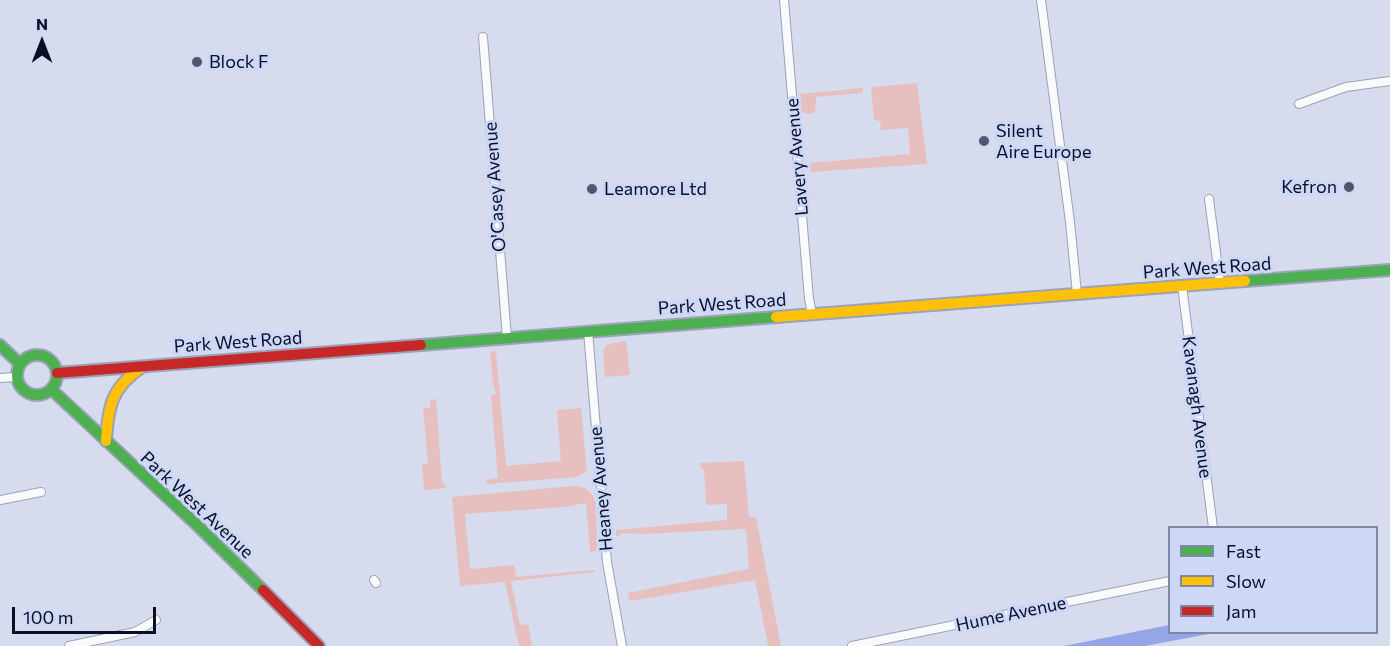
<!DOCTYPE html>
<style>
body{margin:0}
#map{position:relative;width:1390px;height:646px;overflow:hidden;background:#d6dced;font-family:Commissioner,sans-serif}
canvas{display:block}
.legend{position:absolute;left:1168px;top:526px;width:210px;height:108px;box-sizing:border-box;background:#cdd7f6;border:2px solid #7f87a4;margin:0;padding:8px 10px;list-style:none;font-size:18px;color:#090e29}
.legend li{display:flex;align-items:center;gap:12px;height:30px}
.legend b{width:30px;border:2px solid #7f87a4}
.north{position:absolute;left:12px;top:12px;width:60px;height:60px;-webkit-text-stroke:4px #cdd7f6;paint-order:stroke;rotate:0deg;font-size:16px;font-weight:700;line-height:24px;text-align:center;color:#090e29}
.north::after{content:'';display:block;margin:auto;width:21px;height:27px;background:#090e29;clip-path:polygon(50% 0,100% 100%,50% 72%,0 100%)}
.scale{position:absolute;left:12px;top:607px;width:144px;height:27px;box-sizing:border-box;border:3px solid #090e29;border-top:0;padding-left:8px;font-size:18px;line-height:21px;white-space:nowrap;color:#090e29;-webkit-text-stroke:4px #cdd7f6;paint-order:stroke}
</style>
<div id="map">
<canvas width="1390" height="646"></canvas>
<ul class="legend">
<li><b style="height:8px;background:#4caf50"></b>Fast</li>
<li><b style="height:8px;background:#ffc107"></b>Slow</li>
<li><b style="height:8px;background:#c62828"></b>Jam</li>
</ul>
<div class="north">N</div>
<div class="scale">100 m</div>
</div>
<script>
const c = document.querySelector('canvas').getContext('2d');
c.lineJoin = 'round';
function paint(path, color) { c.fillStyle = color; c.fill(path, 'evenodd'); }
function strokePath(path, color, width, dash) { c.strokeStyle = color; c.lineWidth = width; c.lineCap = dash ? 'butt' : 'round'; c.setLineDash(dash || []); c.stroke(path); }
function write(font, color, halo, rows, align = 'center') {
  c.font = font + ' Commissioner,sans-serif'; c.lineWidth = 6; c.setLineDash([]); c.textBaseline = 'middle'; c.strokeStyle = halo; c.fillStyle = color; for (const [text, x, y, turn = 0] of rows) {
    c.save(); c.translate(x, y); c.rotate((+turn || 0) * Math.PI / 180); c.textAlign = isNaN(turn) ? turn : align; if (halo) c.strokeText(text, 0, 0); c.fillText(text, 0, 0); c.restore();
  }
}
paint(new Path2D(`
 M 917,83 L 927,164 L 810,172 L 811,163 L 910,154 L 908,128 L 881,130 L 880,121 L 874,120 L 871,87 Z
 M 863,88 L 862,93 L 816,97 L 815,112 L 807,114 L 801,111 L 800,94 Z
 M 626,341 L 630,375 L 605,377 L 603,353 L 606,345 Z
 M 496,351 L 506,466 L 561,461 L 557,410 L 581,408 L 587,471 L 577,477 L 487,484 L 486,480 L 498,478 L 491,395 L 496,394 L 493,382 L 490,352 Z
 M 436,399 L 442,484 L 445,484 L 446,488 L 424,490 L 422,464 L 428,463 L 423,408 L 431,408 L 430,400 Z
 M 744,461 L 749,517 L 756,517 L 781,646 L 768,646 L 755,580 L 630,601 L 628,593 L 749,569 L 746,529 L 641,534 L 621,533 L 619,536 L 616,537 L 616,530 L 727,520 L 727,504 L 709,505 L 706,503 L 704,469 L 701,469 L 700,463 Z
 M 573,486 C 584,486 591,490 595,501 L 598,547 L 596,551 L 591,552 L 590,550 L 586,503 L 564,507 L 465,514 L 470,569 L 514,565 L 516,577 L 594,570 L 595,572 L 511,581 L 520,625 L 528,624 L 532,646 L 519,646 L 505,582 L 460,586 L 452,497 Z`), '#e7bfbe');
paint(new Path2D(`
 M 1169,625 L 1170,632 L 1214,633 L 1145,646 L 1064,646 Z`), '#95a6e6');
const street = new Path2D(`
 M 784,0 L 809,299 L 812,314
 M 1041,0 L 1070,222 L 1077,294
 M 483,37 L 507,338
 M 1299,104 L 1346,87 L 1390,81
 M 1209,199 L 1220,283
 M 1182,286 L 1213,528
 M 588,331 L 607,562 L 622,646
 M 0,378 L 16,377
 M 0,500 L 41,492
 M 374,580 L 376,583
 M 69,646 L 135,632 L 156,620
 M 852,646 L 1170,581`);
const fast = new Path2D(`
 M 1245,281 L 1390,270
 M 0,345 L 20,364
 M 421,345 L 776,317
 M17 375a20 20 0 1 1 40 0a20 20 0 1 1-40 0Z
 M 52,390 L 198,526 L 263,590`);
const slow = new Path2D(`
 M 776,317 L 1245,281
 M 106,441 C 108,406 112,387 142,367`);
const jam = new Path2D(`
 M 57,373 L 421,345
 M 263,590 L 319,646`);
strokePath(street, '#9ca2b7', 10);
strokePath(fast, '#9ca2b7', 14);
strokePath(slow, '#9ca2b7', 14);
strokePath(jam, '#9ca2b7', 14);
strokePath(street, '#f9fafc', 8);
strokePath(fast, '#4caf50', 10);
strokePath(slow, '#ffc107', 10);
strokePath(jam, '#c62828', 10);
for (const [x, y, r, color] of [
 [197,62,6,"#51566e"],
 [984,141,6,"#51566e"],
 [1349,187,6,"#51566e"],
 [592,189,6,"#51566e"]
]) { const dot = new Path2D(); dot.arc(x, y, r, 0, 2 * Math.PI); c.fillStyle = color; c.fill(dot); strokePath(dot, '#cdd7f6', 2); }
write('18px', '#090e29', '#cdd7f6', [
 ["Block F",209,62],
 ["Silent",996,131],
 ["Aire Europe",996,152],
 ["Kefron",1337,187,"right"],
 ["Leamore Ltd",604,189]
], 'left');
write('18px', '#090e29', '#cdd7f6', [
 ["Lavery Avenue",797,157,-95],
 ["O'Casey Avenue",495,187,-94],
 ["Park West Road",1207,268,-4],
 ["Park West Road",722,304,-4],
 ["Park West Road",238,342,-4],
 ["Kavanagh Avenue",1197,407,83],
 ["Heaney Avenue",601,489,-95],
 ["Park West Avenue",197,505,43],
 ["Hume Avenue",1011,614,-12]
]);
</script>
